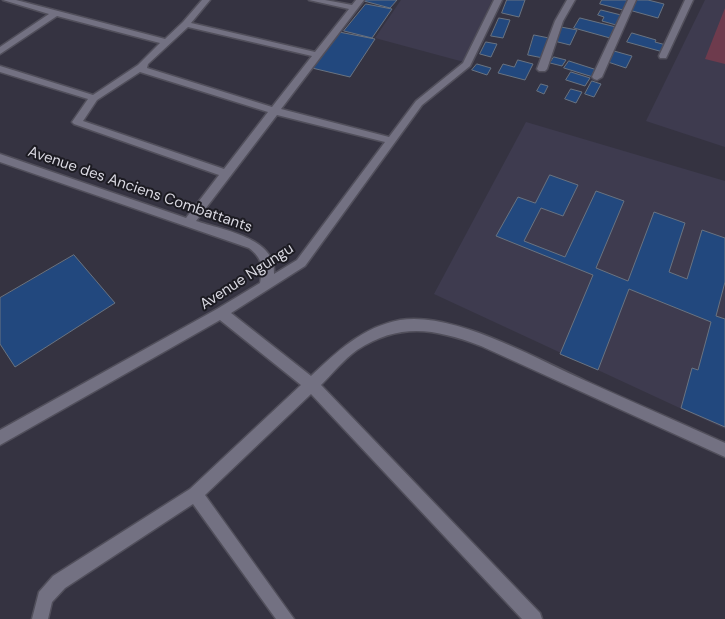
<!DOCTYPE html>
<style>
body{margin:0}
canvas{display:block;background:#353341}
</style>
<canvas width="725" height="619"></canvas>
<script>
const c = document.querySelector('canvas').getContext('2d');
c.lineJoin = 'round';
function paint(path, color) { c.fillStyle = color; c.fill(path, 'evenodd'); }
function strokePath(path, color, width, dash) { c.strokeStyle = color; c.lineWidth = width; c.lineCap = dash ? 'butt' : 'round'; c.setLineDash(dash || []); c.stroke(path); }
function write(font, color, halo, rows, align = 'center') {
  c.font = font + ' "DM Sans",sans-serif'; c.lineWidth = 4; c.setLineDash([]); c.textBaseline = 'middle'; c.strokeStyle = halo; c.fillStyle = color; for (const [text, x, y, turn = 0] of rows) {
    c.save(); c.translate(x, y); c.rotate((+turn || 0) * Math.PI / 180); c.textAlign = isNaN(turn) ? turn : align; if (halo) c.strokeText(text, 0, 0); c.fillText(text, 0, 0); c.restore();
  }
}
paint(new Path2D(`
 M 401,0 L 492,0 L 464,62 L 375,38 Z
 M 705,0 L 725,0 L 725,147 L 646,121 Z
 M 526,122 L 725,181 L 725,429 L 434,294 Z`), '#3e3b4f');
paint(new Path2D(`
 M 725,8 L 725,64 L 705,59 Z`), '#6e3b4d');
const building = new Path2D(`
 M 365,0 L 397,0 L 390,8 L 364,1 Z
 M 507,0 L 525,0 L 519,17 L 502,13 Z
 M 602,0 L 629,0 L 623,10 L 600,4 Z
 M 635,0 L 648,0 L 664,4 L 658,18 L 629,10 Z
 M 366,4 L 392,9 L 372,38 L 344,31 Z
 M 601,10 L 621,15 L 616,25 L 602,21 L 604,17 L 598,15 Z
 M 499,18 L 510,20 L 503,38 L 491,36 Z
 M 580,18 L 616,27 L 610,38 L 574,28 Z
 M 561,27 L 577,30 L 570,45 L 554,41 Z
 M 339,32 L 375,39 L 350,77 L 312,68 Z
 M 632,33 L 656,40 L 655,42 L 666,45 L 663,52 L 627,42 Z
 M 534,35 L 549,38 L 543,58 L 528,55 Z
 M 486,42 L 497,44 L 491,57 L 480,54 Z
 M 614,51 L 632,56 L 626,68 L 608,62 Z
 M 554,57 L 566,60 L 562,66 L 550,63 Z
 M 518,60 L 533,64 L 525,80 L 498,73 L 503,64 L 514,67 Z
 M 569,61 L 597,70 L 593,77 L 564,68 Z
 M 477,64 L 491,68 L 487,75 L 472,70 Z
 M 571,72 L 590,78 L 585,86 L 566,80 Z
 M 592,81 L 601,84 L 594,97 L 585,94 Z
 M 541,84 L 548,86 L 544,94 L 537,91 Z
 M 571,89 L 582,92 L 576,103 L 565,99 Z
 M 550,175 L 578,185 L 563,216 L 541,208 L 524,241 L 565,257 L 596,191 L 624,201 L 596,268 L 628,281 L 654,212 L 685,223 L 669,272 L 687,279 L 702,230 L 725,238 L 725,282 L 716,316 L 725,319 L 725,427 L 681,408 L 692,368 L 698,370 L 711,322 L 629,289 L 598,370 L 560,354 L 593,275 L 496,236 L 518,197 L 535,203 Z
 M 74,255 L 115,303 L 15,367 L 0,344 L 0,298 Z`);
paint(building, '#22487e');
strokePath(building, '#697381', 1);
const minor = new Path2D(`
 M 3,0 L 16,0 L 165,39 L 183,22 L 202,0 L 210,0 L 191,23 L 315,52 L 349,9 L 309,0 L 325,0 L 352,5 L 356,0 L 364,0 L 281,109 L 389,137 L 416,101 L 463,63 L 494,0 L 502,0 L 470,66 L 422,105 L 305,266 L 231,313 L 311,376 C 337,352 362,327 400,320 C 453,311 537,359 586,381 C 632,402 679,422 725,443 L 725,457 L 481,346 C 435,329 401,322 357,350 C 344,359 332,374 321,385 L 540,613 L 542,619 L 522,619 L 311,394 L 205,495 L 294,619 L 276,619 L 193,504 L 65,588 L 52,602 L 48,619 L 32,619 L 39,592 L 53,576 L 190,489 L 301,385 L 220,320 L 0,445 L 0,430 L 217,309 L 260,283 C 264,267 262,258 249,248 L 0,162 L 0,154 L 186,218 L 219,175 L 74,124 L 72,122 L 88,99 L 0,72 L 0,66 L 93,95 L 138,65 L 160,43 L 57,16 L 0,54 L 0,47 L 49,14 ZM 188,27 L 312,56 L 272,107 L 147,68 L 148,64 ZM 140,72 L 268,112 L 224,169 L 83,121 L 97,100 ZM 277,115 L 385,142 L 297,260 L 274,274 C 277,238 223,230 196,221 Z
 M 567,0 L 575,0 L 563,21 L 547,69 L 545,71 L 539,71 L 537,69 L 555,21 Z
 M 628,0 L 636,0 L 602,77 L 597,80 L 594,79 L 592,77 Z
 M 685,0 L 693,0 L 667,56 L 666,58 L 660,58 L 659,56 Z`);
strokePath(minor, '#514f5b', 3);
paint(minor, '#737182');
write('15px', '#d9d8e1', '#1c1b22', [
 ["Avenue des Anciens Combattants",140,190,19],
 ["Avenue Ngungu",247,277,-33]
]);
</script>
